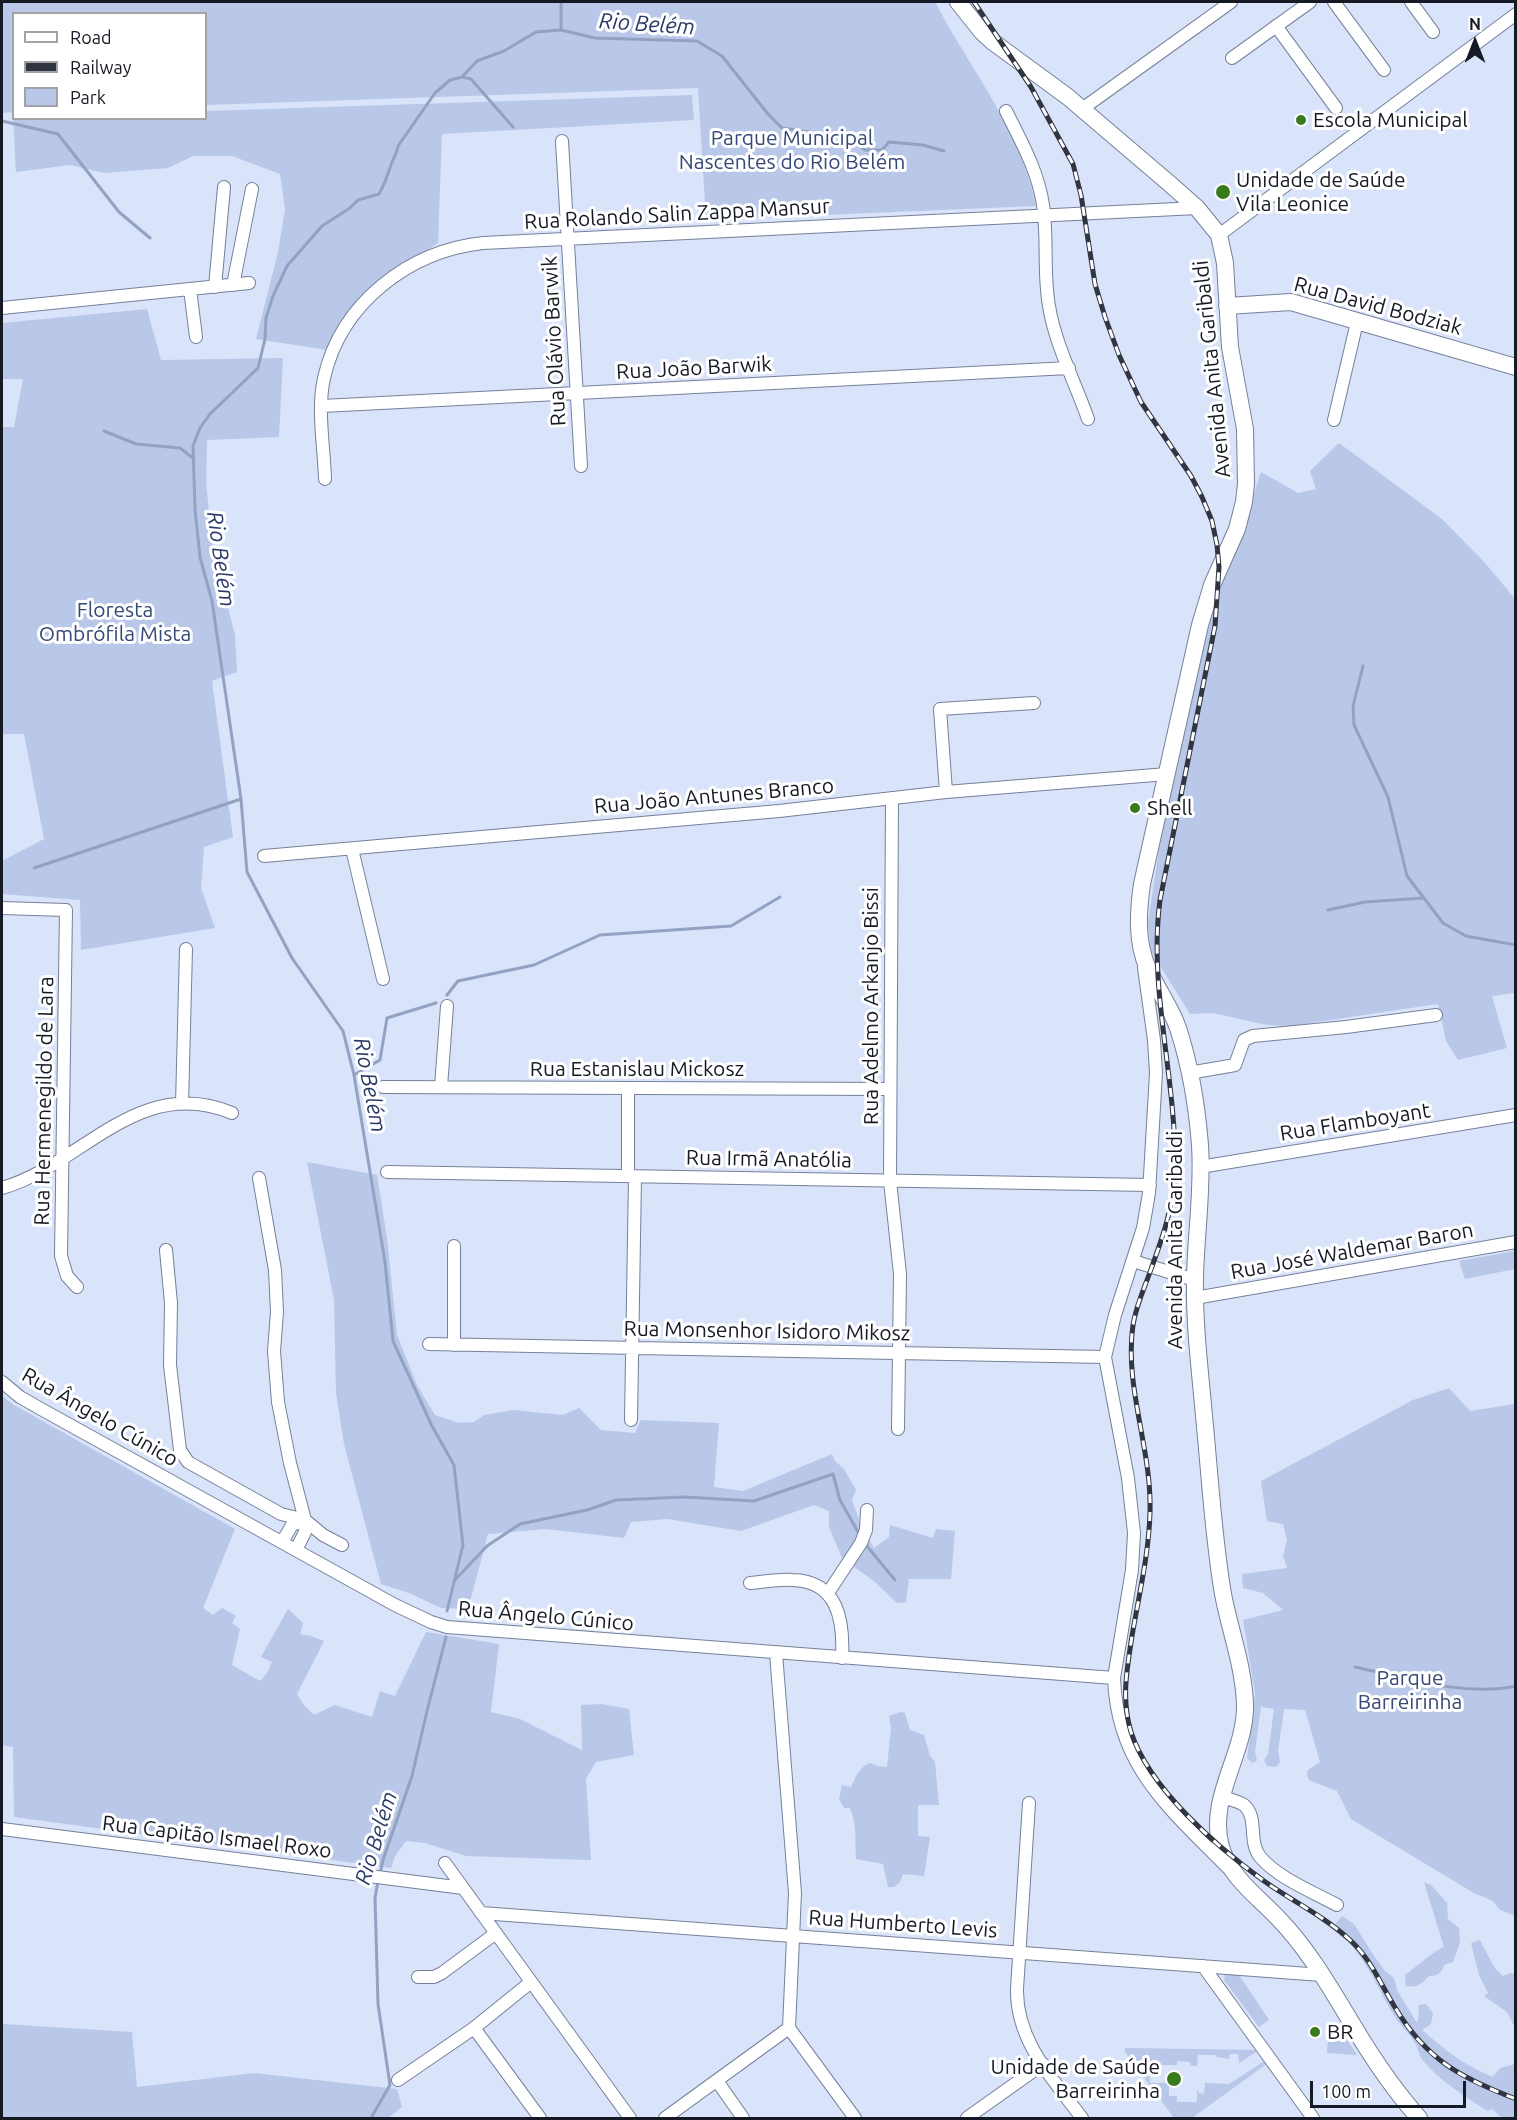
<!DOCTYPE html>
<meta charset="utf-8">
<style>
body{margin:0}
#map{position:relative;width:1517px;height:2120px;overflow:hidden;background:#d9e3fa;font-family:Ubuntu,sans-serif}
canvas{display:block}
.frame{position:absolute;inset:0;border:3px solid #161a24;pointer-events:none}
.legend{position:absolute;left:12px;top:12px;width:195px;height:108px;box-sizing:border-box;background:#fff;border:2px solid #a2a3a7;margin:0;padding:8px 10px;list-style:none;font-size:18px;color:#161a24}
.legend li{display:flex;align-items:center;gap:12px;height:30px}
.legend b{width:30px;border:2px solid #a2a3a7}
.north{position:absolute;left:1445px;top:12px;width:60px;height:60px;-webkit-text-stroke:4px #fff;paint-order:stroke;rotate:0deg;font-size:16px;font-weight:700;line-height:24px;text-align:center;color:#161a24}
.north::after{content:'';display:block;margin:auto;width:21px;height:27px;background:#161a24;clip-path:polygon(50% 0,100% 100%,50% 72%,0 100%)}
.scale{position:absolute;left:1310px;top:2081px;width:156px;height:27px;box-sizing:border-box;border:3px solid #161a24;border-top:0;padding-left:8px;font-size:18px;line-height:21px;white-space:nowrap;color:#161a24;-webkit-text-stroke:4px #fff;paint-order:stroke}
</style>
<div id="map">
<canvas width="1517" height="2120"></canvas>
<div class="frame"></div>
<ul class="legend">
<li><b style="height:8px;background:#fff"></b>Road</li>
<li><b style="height:8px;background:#303541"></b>Railway</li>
<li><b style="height:16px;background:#b9c7e8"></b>Park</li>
</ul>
<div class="north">N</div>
<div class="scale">100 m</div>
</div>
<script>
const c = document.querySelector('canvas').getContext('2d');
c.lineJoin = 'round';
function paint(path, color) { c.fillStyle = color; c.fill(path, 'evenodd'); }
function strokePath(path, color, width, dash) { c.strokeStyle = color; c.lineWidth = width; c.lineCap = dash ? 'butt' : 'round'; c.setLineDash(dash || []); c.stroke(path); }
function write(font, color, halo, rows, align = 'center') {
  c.font = font + ' Ubuntu,sans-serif'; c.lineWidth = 6; c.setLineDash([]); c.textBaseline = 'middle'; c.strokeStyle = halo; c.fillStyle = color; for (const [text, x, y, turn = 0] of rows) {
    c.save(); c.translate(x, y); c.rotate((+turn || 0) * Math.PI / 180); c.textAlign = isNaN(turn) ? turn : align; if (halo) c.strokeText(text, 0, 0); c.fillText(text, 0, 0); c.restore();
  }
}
paint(new Path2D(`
 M 2,2 L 935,2 C 970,69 1021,130 1036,206 L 706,220 L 698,88 L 206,105 L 206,14 L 14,14 L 13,112 L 2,113 Z
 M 692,95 L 694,120 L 442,134 L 438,243 L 370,288 L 347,313 L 327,350 L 256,339 L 278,252 L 285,209 L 280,174 L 232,156 L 193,156 L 168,168 L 104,173 L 70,165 L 16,172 L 13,118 L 206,118 L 206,111 Z
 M 147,309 L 161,360 L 283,358 L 279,437 L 207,440 L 206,483 L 213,549 L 235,635 L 237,672 L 212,681 L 233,837 L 204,847 L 201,888 L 215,928 L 81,950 L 80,900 L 2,894 L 2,861 L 44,839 L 24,734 L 2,734 L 2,427 L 14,427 L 23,379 L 2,379 L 2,323 Z
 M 1339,443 L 1442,519 L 1486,564 L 1515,599 L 1515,993 L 1492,996 L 1507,1048 L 1458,1060 L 1446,1041 L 1438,1004 L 1290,1026 L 1267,1025 L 1213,1013 L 1190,1014 L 1151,951 L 1148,922 L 1160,844 L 1214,601 L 1247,514 L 1261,472 L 1298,493 L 1316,489 L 1310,471 Z
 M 307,1162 L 377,1175 L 387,1238 L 397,1335 L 417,1385 L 435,1415 L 459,1423 L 474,1422 L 484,1415 L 513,1410 L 563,1415 L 579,1408 L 601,1430 L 635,1433 L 641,1420 L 719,1423 L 714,1487 L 743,1491 L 832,1454 L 835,1461 L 844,1469 L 856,1490 L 852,1500 L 862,1528 L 874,1548 L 889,1537 L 890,1525 L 933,1538 L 936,1529 L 955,1531 L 951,1579 L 909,1579 L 906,1602 L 897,1603 L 875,1582 L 842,1558 L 829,1527 L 829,1511 L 814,1505 L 741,1531 L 667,1519 L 631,1522 L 624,1538 L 546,1529 L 488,1534 L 468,1609 L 441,1608 L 409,1593 L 381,1584 L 344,1444 L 336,1393 L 334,1300 Z
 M 1515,1251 L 1515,1269 L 1465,1279 L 1459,1261 Z
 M 1449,1388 L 1470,1411 L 1515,1404 L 1515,1916 L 1500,1910 L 1493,1901 L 1474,1893 L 1351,1819 L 1337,1791 L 1309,1780 L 1307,1775 L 1308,1770 L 1320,1762 L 1305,1710 L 1284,1709 L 1278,1751 L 1280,1762 L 1276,1767 L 1267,1766 L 1264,1760 L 1268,1754 L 1274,1709 L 1261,1707 L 1255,1752 L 1257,1761 L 1252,1763 L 1247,1758 L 1255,1693 L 1243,1620 L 1283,1610 L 1263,1593 L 1243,1588 L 1242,1574 L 1287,1568 L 1283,1556 L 1287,1540 L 1283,1524 L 1267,1521 L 1261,1481 L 1413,1400 Z
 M 2,1396 L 14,1405 L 235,1529 L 203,1608 L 213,1615 L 222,1608 L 236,1616 L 232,1623 L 240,1629 L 232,1665 L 260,1681 L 267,1673 L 272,1662 L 261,1657 L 288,1609 L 303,1623 L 300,1634 L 311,1636 L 324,1641 L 297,1694 L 304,1705 L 314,1715 L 335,1705 L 372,1717 L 380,1691 L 395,1696 L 426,1632 L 499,1644 L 491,1712 L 520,1719 L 582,1750 L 581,1705 L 601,1704 L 629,1709 L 634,1755 L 596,1762 L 586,1779 L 591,1860 L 466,1856 L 425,1843 L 406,1841 L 395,1856 L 391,1868 L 14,1817 L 13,1747 L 2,1745 Z
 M 901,1712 L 905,1713 L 910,1730 L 924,1735 L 930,1756 L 935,1762 L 939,1805 L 918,1805 L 918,1836 L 930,1837 L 924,1876 L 903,1874 L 900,1882 L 894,1887 L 888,1887 L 883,1864 L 856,1859 C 855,1841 857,1825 850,1808 L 844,1808 L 839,1799 L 842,1785 L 851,1787 C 856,1777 859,1767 870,1763 L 877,1766 L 887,1767 L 891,1728 L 889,1716 Z
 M 1424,1882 L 1431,1885 L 1447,1903 L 1448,1919 L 1459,1928 L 1460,1943 L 1453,1962 L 1444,1965 C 1442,1973 1437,1976 1429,1976 C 1422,1984 1417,1988 1406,1986 L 1405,1975 L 1433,1953 L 1444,1947 Z
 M 1342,1916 L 1354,1924 L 1374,1956 L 1384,1970 L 1394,1978 L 1398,1992 L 1417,2023 L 1419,2015 L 1418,2005 L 1426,2004 L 1433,2013 L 1431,2024 L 1422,2030 C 1446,2051 1464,2065 1493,2077 L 1500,2068 L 1515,2064 L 1515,2118 L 1502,2118 L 1492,2109 L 1487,2111 C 1464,2095 1439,2081 1422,2059 C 1419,2055 1418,2048 1415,2043 C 1408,2032 1399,2024 1393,2014 C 1375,1983 1365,1955 1337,1931 L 1336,1923 Z
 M 1480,1940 L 1494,1967 L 1503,1976 L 1510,1973 L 1515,1974 L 1515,2028 L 1507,2012 L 1484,1996 L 1488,1993 L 1479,1975 L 1471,1943 Z
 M 1225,1974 L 1239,1975 L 1269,2020 L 1259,2027 L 1224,1980 Z
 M 2,2024 L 132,2032 L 137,2087 L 254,2073 L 397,2089 L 402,2107 L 388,2118 L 2,2118 Z
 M 1328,2038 L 1346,2038 L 1357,2055 L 1327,2053 Z
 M 1125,2048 L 1259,2050 L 1239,2063 L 1238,2054 L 1230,2054 L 1229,2059 L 1217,2057 L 1216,2055 L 1198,2055 L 1197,2066 L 1191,2066 L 1190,2062 L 1177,2061 L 1177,2065 L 1149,2065 L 1150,2083 L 1169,2083 L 1169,2096 L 1177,2096 L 1177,2102 L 1197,2102 L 1197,2089 L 1199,2093 L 1204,2094 L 1205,2083 L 1229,2084 L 1266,2060 L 1268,2063 L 1192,2118 L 1174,2118 L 1125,2052 Z`), '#b9c7e8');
strokePath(new Path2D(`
 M 561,30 L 561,2
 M 462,77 L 471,79 L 513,127
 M 2,121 L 58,134 L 119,212 L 150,238
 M 104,431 L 136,444 L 180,448 L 194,459
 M 1363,666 L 1353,706 L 1354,725 L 1388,797 L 1407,876 L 1443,923 L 1466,936 L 1516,945
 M 34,868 L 241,799
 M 1328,910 L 1365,902 L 1424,898
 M 447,995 L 458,981 L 534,965 L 600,935 L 731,926 L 780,897
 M 354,1075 L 380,1060 L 387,1018 L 436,1003
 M 866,1545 L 895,1580
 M 454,1581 L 487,1546 L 520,1524 L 587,1510 L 616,1500 L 684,1497 L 754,1501 L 833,1474 L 840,1500 L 858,1532
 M 447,1611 L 463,1545 L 454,1465 L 432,1426 L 393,1341 L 385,1262 L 354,1075 L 343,1031 L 292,958 L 247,872 L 241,799 L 212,601 L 200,557 L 195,510 L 193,446 L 200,428 L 210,414 L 258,368 L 265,339 L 266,318 L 273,296 L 287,266 L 322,226 L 350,208 L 358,200 L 379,194 C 385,184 387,176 391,165 C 393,158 397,154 398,146 L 435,93 L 450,80 L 462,77 L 477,61 L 504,51 L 536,32 L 561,30 L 595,38 L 697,41 L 722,56 L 768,114 L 782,128 L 809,132 L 819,137 L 846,137 L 865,150 L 882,150 L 889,142 L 923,145 L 944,151
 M 1355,1667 C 1405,1678 1465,1697 1516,1686
 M 380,1874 L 383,1860 L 412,1776 L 427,1711 L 446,1637
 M 371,2118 L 390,2085 L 378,2004 L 375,1898 L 378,1881`), '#93a2c3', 3);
const street = new Path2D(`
 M 1334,2 L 1384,70
 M 1411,2 L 1433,32
 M 1276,26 L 1336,108
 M 1232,58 L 1310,2
 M 1082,109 L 1231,2
 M 1006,111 C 1021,141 1038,171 1043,205 C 1048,238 1043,272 1049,306 C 1055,344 1075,382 1088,419
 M 562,141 L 581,466
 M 1219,235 L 1516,14
 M 233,285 L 252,189
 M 215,287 L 224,187
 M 190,289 L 196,337
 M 2,308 L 249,283
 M 322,406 L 1069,368
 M 1334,420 L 1357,322
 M 325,479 C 324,446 317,410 324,378 C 341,303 409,251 483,243 L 1197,208
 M 946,792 L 940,709 L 1034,703
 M 892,798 L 890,1181 L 900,1274 L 898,1429
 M 352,849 L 383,979
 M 264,856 L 779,811 L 946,792 L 1167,774
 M 2,908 L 66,910 L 61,1256 L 67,1276 L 77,1287
 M 1144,968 L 1154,1040 L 1156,1073 L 1149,1193 L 1143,1228 L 1115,1315 L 1105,1357 L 1128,1478 L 1134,1533 L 1132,1570 L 1114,1678 C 1117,1766 1169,1808 1227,1867
 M 1189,1073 L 1235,1065 L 1244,1040 L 1253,1036 L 1346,1027 L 1436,1015
 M 383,1087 L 890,1089
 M 441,1087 L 447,1006
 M 628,1088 L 628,1176
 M 182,1104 L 186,949
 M 1200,1167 L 1516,1115
 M 387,1172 L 1150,1185
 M 259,1178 L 275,1270 L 277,1312 L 274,1351 L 278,1402 L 290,1463 L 305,1520 L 305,1532 L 296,1550
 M 2,1188 C 82,1165 138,1074 232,1113
 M 454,1246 L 454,1345
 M 166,1250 L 171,1303 L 170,1365 L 180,1450 L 188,1462 L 281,1514 L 305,1520 L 323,1535 L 342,1545
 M 1133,1261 L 1195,1280
 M 1195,1298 L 1516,1242
 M 429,1344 L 1105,1357
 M 2,1382 L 20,1397 L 41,1409 L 395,1605 L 431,1622 L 447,1627 L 1114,1678
 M 631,1420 L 635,1177
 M 282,1542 L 292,1525 L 305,1520
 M 750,1583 C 764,1582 778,1579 792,1580 C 838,1581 844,1620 842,1658
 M 828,1593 L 861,1543 L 866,1530 L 867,1510
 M 776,1653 L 795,1893 L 789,2028 L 855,2118
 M 1222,1797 C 1229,1799 1238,1801 1244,1805 C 1259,1818 1247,1842 1261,1858 C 1280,1879 1313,1892 1337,1905
 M 1029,1803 L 1017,1989 C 1016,2041 1053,2079 1082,2118
 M 2,1829 L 463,1888
 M 445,1863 L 630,2118
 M 481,1913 L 1322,1975
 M 1203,1966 L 1313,2118
 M 418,1977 L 434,1977 L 442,1973 L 496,1933
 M 474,2028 L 540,2118
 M 398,2080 L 474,2028 L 531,1982
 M 717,2081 L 743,2118
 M 665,2118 L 789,2028
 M 967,2118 L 1043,2064`);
const secondary = new Path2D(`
 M 958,2 L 982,32 L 993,42 L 1068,97 L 1170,184 L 1197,208 L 1219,235 L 1225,263 L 1230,347 L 1245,429 L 1246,484 L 1244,502 L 1237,529 L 1212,585 L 1200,625 L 1142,884 C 1138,912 1136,942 1148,969 C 1157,989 1171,1007 1178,1028 C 1190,1065 1197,1106 1200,1145 C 1203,1189 1196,1233 1195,1277 C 1194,1324 1200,1370 1204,1416 C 1210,1476 1213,1536 1223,1594 C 1230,1631 1244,1667 1245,1705 C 1246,1753 1207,1798 1221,1847 C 1230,1877 1257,1896 1278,1918 C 1309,1950 1331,1989 1354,2027 C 1373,2059 1394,2090 1419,2118
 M 1227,306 L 1291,302 L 1516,367`);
strokePath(street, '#758099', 14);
strokePath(secondary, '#758099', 18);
strokePath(street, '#fff', 12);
strokePath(secondary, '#fff', 16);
const rail = new Path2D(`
 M 974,2 L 1031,87 L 1073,164 L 1081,195 L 1095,284 L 1105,317 L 1119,355 L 1141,402 L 1191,476 L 1202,497 L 1212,521 L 1217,545 L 1219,567 L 1215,626 L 1160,900 C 1148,990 1177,1080 1175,1171 C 1174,1206 1162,1239 1150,1272 C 1144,1289 1136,1306 1133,1325 C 1124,1387 1152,1449 1150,1512 C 1149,1553 1139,1595 1132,1636 C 1127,1669 1121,1699 1131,1732 C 1149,1788 1217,1847 1264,1881 C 1292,1901 1324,1916 1350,1940 C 1371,1959 1381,1985 1396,2009 C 1427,2060 1461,2078 1516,2099`);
strokePath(rail, '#303541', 5);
strokePath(rail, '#fff', 3, [9]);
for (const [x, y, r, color] of [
 [1301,120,6,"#387b1d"],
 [1223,192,8,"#387b1d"],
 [1135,808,6,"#387b1d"],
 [1315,2032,6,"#387b1d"],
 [1174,2079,8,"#387b1d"]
]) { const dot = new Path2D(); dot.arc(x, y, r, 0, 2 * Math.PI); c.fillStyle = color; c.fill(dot); strokePath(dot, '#fff', 2); }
write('21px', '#161a24', '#fff', [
 ["Escola Municipal",1313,120],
 ["Unidade de Saúde",1236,180],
 ["Vila Leonice",1236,204],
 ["Shell",1147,808],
 ["BR",1327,2032],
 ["Unidade de Saúde",1160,2067,"right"],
 ["Barreirinha",1160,2091,"right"]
], 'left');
write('21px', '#364877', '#fff', [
 ["Parque Municipal",792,138],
 ["Nascentes do Rio Belém",792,162],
 ["Floresta",115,610],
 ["Ombrófila Mista",115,634],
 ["Parque",1410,1678],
 ["Barreirinha",1410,1702]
]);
write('21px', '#161a24', '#fff', [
 ["Rua Rolando Salin Zappa Mansur",677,214,-3],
 ["Rua David Bodziak",1378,306,15],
 ["Rua Olávio Barwik",554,341,-93],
 ["Rua João Barwik",694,368,-3],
 ["Avenida Anita Garibaldi",1212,369,-96],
 ["Rua João Antunes Branco",714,796,-5],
 ["Rua Adelmo Arkanjo Bissi",871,1006,-90],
 ["Rua Estanislau Mickosz",637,1069],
 ["Rua Hermenegildo de Lara",44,1101,-89],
 ["Rua Flamboyant",1355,1122,-9],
 ["Rua Irmã Anatólia",769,1159,1],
 ["Avenida Anita Garibaldi",1175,1240,-90],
 ["Rua José Waldemar Baron",1352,1251,-10],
 ["Rua Monsenhor Isidoro Mikosz",767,1331,1],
 ["Rua Ângelo Cúnico",100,1417,30],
 ["Rua Ângelo Cúnico",546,1616,5],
 ["Rua Capitão Ismael Roxo",217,1837,7],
 ["Rua Humberto Levis",903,1924,4]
]);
write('italic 22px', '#293a68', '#fff', [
 ["Rio Belém",647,24,4],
 ["Rio Belém",221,559,82],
 ["Rio Belém",370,1085,79],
 ["Rio Belém",376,1838,-73]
]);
</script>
